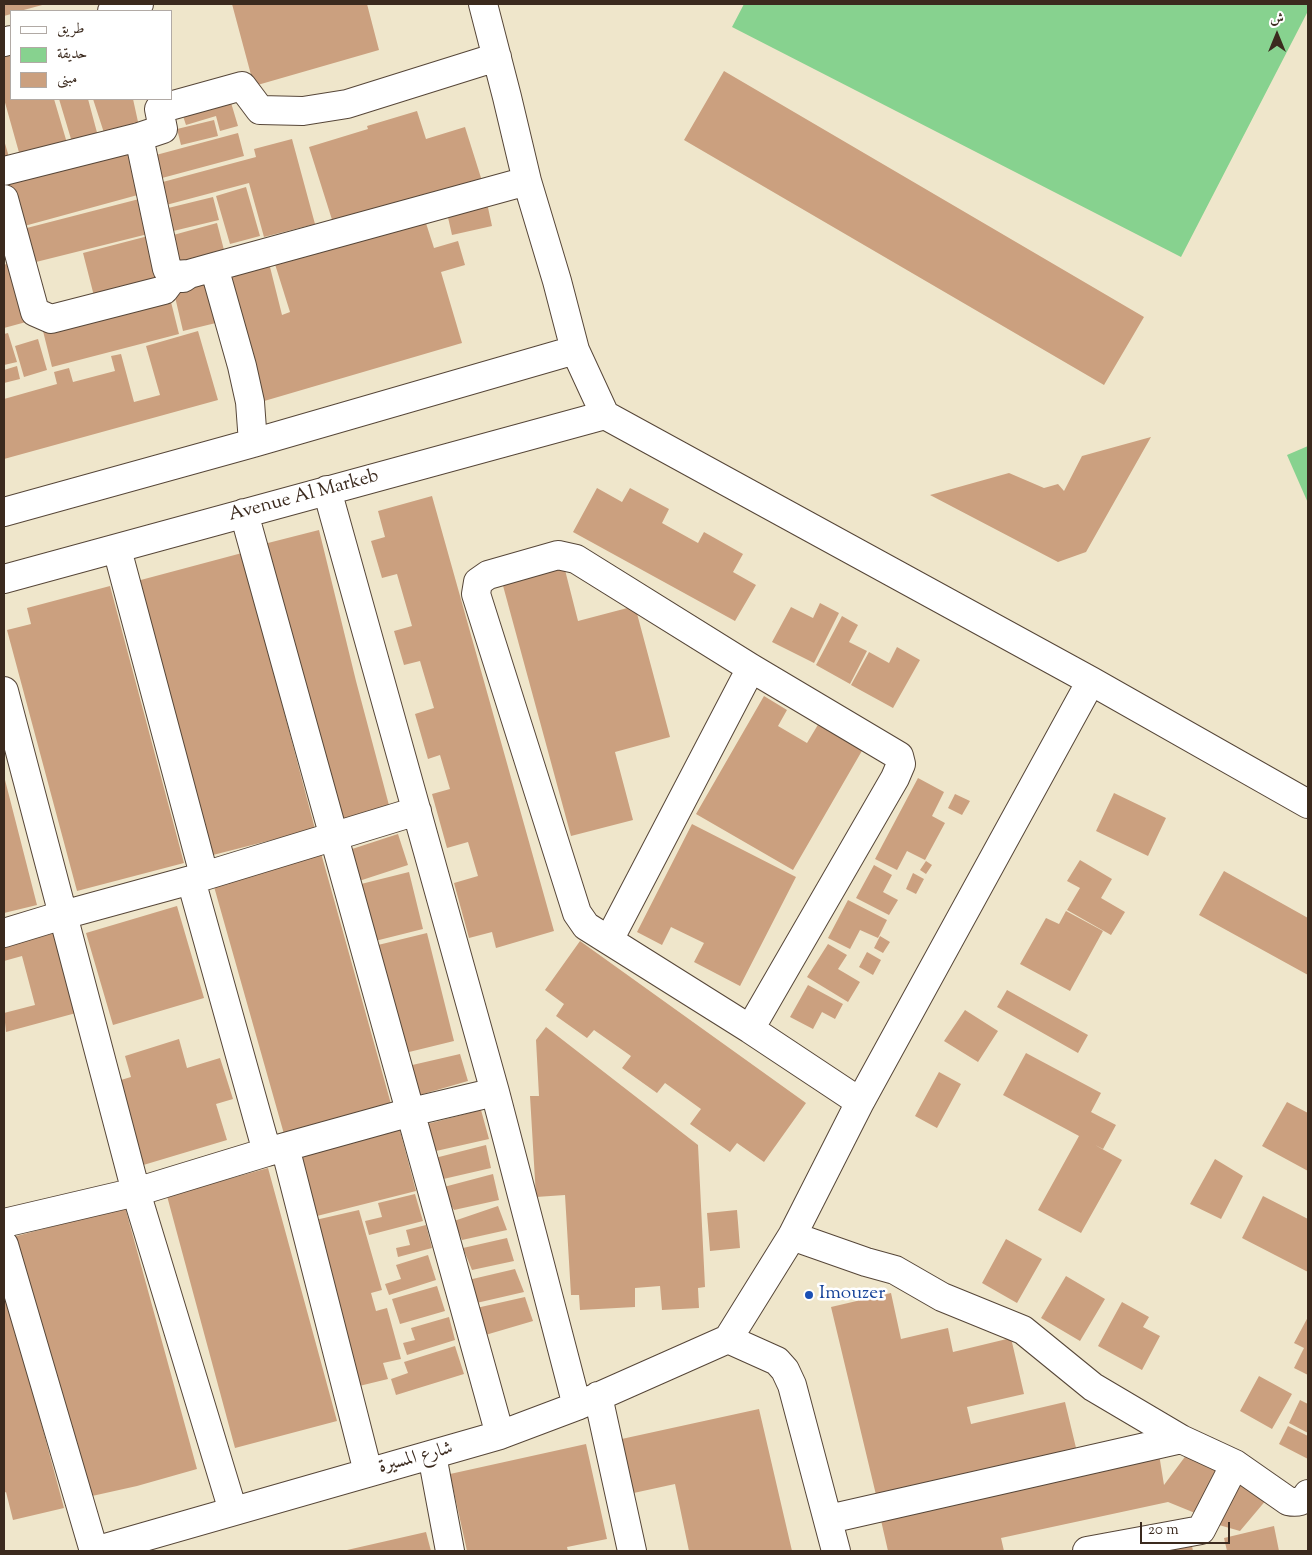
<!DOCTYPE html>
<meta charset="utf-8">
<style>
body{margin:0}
#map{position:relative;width:1312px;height:1555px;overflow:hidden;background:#efe6cb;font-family:"Sorts Mill Goudy",Amiri,serif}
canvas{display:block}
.frame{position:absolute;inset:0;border:5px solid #3b2a1e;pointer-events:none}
.legend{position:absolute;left:10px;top:10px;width:162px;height:90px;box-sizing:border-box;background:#fff;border:1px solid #b1aaa5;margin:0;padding:6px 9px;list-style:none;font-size:15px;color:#3b2a1e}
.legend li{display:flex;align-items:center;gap:10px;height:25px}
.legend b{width:25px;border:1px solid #b1aaa5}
.north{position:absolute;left:1252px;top:10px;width:50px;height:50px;-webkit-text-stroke:4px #fff;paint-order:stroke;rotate:0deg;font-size:14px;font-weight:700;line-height:20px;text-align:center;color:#3b2a1e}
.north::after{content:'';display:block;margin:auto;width:18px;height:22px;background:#3b2a1e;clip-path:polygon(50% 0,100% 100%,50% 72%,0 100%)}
.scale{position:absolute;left:1140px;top:1522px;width:90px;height:22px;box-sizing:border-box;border:2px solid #3b2a1e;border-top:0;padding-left:6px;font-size:15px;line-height:18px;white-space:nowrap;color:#3b2a1e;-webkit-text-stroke:4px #fff;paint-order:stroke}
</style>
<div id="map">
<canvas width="1312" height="1555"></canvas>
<div class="frame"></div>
<ul class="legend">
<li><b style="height:6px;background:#fff"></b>طريق</li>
<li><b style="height:14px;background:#87d28f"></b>حديقة</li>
<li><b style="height:14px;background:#cba07f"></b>مبنى</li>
</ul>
<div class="north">ش</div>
<div class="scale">20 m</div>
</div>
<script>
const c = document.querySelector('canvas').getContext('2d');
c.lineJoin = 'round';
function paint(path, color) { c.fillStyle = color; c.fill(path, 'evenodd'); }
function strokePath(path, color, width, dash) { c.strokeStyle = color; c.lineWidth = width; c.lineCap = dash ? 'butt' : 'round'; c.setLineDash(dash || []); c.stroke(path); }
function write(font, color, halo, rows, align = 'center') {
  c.font = font + ' "Sorts Mill Goudy",Amiri,serif'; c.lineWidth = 5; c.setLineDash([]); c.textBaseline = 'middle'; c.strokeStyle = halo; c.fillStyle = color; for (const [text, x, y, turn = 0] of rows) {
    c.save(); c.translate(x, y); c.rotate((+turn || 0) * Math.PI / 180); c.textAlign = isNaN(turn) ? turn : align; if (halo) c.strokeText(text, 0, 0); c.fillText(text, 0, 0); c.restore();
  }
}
paint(new Path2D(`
 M 744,4 L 1308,4 L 1308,11 L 1181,257 L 732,27 Z
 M 1308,446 L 1308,503 L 1287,455 Z`), '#87d28f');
paint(new Path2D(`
 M 4,4 L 46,4 L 20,11 L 11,11 L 11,14 L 4,16 Z
 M 232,4 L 367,4 L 379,50 L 254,86 Z
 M 11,43 L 11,99 L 54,99 L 67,143 L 20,156 L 4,99 L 4,45 Z
 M 724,71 L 1144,317 L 1104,385 L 684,140 Z
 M 229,96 L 238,126 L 220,131 L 216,116 L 186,125 L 181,110 Z
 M 59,99 L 88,99 L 99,140 L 74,149 Z
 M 93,99 L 133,99 L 140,131 L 106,139 Z
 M 417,111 L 426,139 L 465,127 L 482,181 L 334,226 L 309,147 L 368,129 L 367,126 Z
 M 214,120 L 218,136 L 181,145 L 177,129 Z
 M 238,133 L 244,156 L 162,178 L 156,155 Z
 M 292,139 L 315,224 L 264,237 L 249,183 L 166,205 L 159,183 L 256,157 L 254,149 Z
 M 4,140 L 11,164 L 4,166 Z
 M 131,145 L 145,193 L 17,228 L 4,179 Z
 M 246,187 L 260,236 L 230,244 L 216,196 Z
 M 213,197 L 219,220 L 165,233 L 160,210 Z
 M 143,198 L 152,233 L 28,264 L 19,230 Z
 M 487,203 L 492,226 L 452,235 L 447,213 Z
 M 424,217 L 434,248 L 458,241 L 465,265 L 441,272 L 462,343 L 254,404 L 219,278 L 269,263 L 282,315 L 290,312 L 274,261 Z
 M 217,223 L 224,250 L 174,263 L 166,237 Z
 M 152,235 L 164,283 L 95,300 L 83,253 Z
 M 9,263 L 26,322 L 4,328 L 4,265 Z
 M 213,274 L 224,321 L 183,331 L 172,284 Z
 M 170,298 L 179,334 L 52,367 L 43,331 Z
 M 198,331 L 218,400 L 4,459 L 4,399 L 57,384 L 54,372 L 69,368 L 73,382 L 115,371 L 111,356 L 121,354 L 134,402 L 160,395 L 146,346 Z
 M 8,333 L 17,362 L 4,365 L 4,334 Z
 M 38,339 L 47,370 L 24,377 L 15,346 Z
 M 17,366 L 20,379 L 4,383 L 4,370 Z
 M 1151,437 L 1086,552 L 1058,562 L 930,495 L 1009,473 L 1044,488 L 1058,484 L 1064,491 L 1082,456 Z
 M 597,488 L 622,502 L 630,488 L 669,509 L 662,523 L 698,543 L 704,532 L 743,554 L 733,572 L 756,585 L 735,621 L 573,532 Z
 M 432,496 L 554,931 L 496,948 L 492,932 L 469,938 L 454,883 L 478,876 L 468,842 L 447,848 L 432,794 L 450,789 L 440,755 L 428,759 L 415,714 L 434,708 L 420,661 L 404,665 L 394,631 L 412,626 L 397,574 L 382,578 L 371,541 L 385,537 L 378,511 Z
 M 319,530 L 356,681 L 390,809 L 335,823 L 264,544 Z
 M 242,553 L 315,829 L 209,856 L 137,581 Z
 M 564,566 L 578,621 L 635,606 L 670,737 L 615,752 L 633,820 L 571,836 L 502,582 Z
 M 110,586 L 184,863 L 77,891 L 7,630 L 31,624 L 27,608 Z
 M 820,603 L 839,613 L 814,663 L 772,642 L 791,607 L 813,618 Z
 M 842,616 L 858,625 L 849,642 L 867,651 L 850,684 L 816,665 Z
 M 897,647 L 920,660 L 893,708 L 851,685 L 869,652 L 889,663 Z
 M 764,696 L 787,710 L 778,726 L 807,743 L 819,723 L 863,749 L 793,870 L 696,814 Z
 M 4,776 L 37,905 L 4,913 Z
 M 918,778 L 944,792 L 932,816 L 945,823 L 925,860 L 907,851 L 897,870 L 875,859 Z
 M 1114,793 L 1166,818 L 1148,856 L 1096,831 Z
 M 955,794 L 970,801 L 962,815 L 948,808 Z
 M 692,824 L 796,877 L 740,986 L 694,962 L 704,943 L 671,927 L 662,945 L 637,932 Z
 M 398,834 L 408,865 L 359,881 L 349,850 Z
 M 321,853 L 391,1104 L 284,1134 L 213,883 Z
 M 1080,860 L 1112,879 L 1101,898 L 1125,912 L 1111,935 L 1067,910 L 1080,888 L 1067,881 Z
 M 926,861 L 932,865 L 926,874 L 920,870 Z
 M 874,865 L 892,875 L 883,892 L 898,900 L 889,915 L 856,898 Z
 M 1224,871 L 1308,918 L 1308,975 L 1199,915 Z
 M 409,872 L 423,929 L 375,941 L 361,884 Z
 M 913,873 L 924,879 L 916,894 L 906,889 Z
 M 848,900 L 887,920 L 878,938 L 860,930 L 850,949 L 828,938 Z
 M 177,906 L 204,998 L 113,1025 L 86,933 Z
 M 1066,911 L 1103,931 L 1070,991 L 1020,964 L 1046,918 L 1059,924 Z
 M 54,933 L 76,1013 L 6,1032 L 4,1013 L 35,1005 L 22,956 L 4,961 L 4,947 Z
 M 427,933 L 454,1041 L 405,1053 L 378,945 Z
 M 880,936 L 890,942 L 883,953 L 874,948 Z
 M 580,941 L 806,1103 L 764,1162 L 737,1143 L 730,1152 L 690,1124 L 701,1109 L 665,1083 L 657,1093 L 622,1068 L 631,1056 L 594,1030 L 587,1038 L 556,1016 L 564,1004 L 545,990 Z
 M 828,944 L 847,955 L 838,969 L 860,982 L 848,1002 L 807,977 Z
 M 867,952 L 881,960 L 873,975 L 859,967 Z
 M 808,985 L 843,1004 L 835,1019 L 822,1012 L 813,1029 L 790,1017 Z
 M 1007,990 L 1088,1035 L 1078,1053 L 997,1007 Z
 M 965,1010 L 998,1031 L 978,1062 L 944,1041 Z
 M 546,1027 L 698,1145 L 705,1287 L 698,1288 L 699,1308 L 662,1310 L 660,1286 L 635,1288 L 635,1307 L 580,1310 L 579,1295 L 571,1295 L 565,1195 L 536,1197 L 530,1096 L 539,1096 L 536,1040 Z
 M 179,1039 L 187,1068 L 220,1058 L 233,1099 L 216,1104 L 227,1140 L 140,1166 L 114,1082 L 131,1077 L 125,1056 Z
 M 1026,1053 L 1101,1093 L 1091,1112 L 1116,1125 L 1103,1149 L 1095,1145 L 1122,1160 L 1081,1233 L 1038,1210 L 1079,1136 L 1003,1095 Z
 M 460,1054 L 468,1081 L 416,1096 L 408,1066 Z
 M 939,1072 L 961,1084 L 937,1128 L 915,1116 Z
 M 1287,1102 L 1308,1113 L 1308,1171 L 1262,1146 Z
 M 481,1110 L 489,1139 L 436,1151 L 427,1124 Z
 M 399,1127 L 416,1191 L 309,1218 L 292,1155 Z
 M 486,1145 L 491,1168 L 439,1180 L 431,1159 Z
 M 1215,1159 L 1243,1176 L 1221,1219 L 1190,1204 Z
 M 268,1168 L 337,1421 L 235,1448 L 167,1196 Z
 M 493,1174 L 499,1200 L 454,1210 L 440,1188 Z
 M 415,1194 L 423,1221 L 369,1235 L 365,1221 L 382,1217 L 378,1203 Z
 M 1263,1196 L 1308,1219 L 1308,1272 L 1242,1238 Z
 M 498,1206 L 507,1230 L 462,1240 L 454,1221 Z
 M 125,1207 L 197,1469 L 137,1486 L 83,1498 L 13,1237 Z
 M 359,1210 L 382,1290 L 371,1293 L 376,1311 L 387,1308 L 401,1359 L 383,1363 L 388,1379 L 351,1388 L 311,1221 Z
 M 737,1210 L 740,1248 L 710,1251 L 707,1213 Z
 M 426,1225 L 432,1248 L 398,1257 L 396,1248 L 410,1245 L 406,1230 Z
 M 507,1238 L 514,1261 L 472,1270 L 463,1248 Z
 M 1006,1239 L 1042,1259 L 1017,1303 L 982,1283 Z
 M 428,1255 L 436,1280 L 389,1295 L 385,1284 L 401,1279 L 396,1265 Z
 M 515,1269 L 524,1292 L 472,1304 L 464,1281 Z
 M 1066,1276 L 1105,1299 L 1080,1341 L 1041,1318 Z
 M 4,1285 L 64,1508 L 13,1520 L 6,1492 L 4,1493 Z
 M 437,1286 L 445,1311 L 400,1324 L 392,1299 Z
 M 891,1293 L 901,1339 L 948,1328 L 953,1352 L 1011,1338 L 1024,1394 L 967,1407 L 971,1424 L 1065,1402 L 1077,1452 L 877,1499 L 831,1307 Z
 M 525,1297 L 533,1321 L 482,1336 L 472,1309 Z
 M 1122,1302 L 1149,1317 L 1143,1327 L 1160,1336 L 1142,1370 L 1098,1346 Z
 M 449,1317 L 455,1340 L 407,1355 L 403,1343 L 415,1340 L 411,1328 Z
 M 1308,1317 L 1308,1375 L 1294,1368 L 1304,1348 L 1294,1343 Z
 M 455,1346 L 464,1374 L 396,1395 L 391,1379 L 408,1373 L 404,1362 Z
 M 1259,1376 L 1292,1394 L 1272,1429 L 1240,1411 Z
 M 1300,1400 L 1308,1404 L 1308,1433 L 1289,1423 Z
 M 759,1409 L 792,1551 L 689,1551 L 675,1484 L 629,1494 L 617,1440 Z
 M 1288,1426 L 1308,1436 L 1308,1459 L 1279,1444 Z
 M 586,1444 L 607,1539 L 567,1547 L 568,1551 L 467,1551 L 450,1474 Z
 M 1190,1450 L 1221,1469 L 1195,1513 L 1168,1502 L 1001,1538 L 1004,1551 L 888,1551 L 880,1516 L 1159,1454 L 1164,1485 Z
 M 1235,1482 L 1267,1499 L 1240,1531 L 1212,1523 Z
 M 1274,1526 L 1279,1551 L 1227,1551 L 1224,1538 Z
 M 426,1532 L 431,1551 L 347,1551 L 347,1550 Z
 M 1191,1541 L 1193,1551 L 1149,1551 Z`), '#cba07f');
const minor = new Path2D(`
 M 483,4 L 507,97 L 527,181 L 557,281 L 575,350 L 605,415 L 1091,681 L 1308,804
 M 112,11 L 139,4
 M 4,42 L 11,40
 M 139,137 L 167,269 L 174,275 L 189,274 L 214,267 L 527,181
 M 4,171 L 139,137 L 163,129 L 159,109 L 242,86 L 260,110 L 303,111 L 347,104 L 497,57
 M 4,199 L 35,312 L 51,319 L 164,290 L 173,278 L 183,278 L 189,274
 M 214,267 L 242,366 L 250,402 L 253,443
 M 327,490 L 495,1092 L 577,1406
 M 4,512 L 253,443 L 575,350
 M 244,513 L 500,1435
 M 117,549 L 204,875
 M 4,579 L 605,415
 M 4,691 L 136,1192 L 233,1511
 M 191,880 L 267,1152
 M 4,933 L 63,915 L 191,880 L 417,811
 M 609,940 L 751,668
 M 750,1029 L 895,778 L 901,764 L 899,756 L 751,668 L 576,559 L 558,555 L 488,575 L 478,582 L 476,594 L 577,913 L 586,926 L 750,1029 L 860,1102
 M 285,1147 L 368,1472
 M 4,1223 L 136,1192 L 267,1152 L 411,1112 L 495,1092
 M 792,1236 L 866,1262 L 895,1270 L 942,1297 L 1023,1330 L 1093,1387 L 1181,1439 L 1235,1464 L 1288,1501 C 1297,1503 1303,1502 1308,1494
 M 4,1245 L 94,1551
 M 728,1339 L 792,1236 L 860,1102 L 1091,681
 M 728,1339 L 777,1361 L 785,1370 L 792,1385 L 836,1551
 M 598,1396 L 632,1551
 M 432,1455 L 450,1551
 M 829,1519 L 1181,1439
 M 95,1551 L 500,1435 L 577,1406 L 728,1339
 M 1087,1551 L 1201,1530 L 1235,1464`);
strokePath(minor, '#564638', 30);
strokePath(minor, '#fff', 28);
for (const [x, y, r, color] of [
 [809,1295,5,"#1a4fb4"]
]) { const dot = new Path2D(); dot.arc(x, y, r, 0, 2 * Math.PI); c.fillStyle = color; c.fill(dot); strokePath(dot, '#fff', 2); }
write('19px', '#3b2a1e', '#fff', [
 ["Avenue Al Markeb",304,497,-15],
 ["شارع المسيرة",416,1459,-15]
]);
write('19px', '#164399', '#fff', [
 ["Imouzer",819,1295]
], 'left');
</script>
